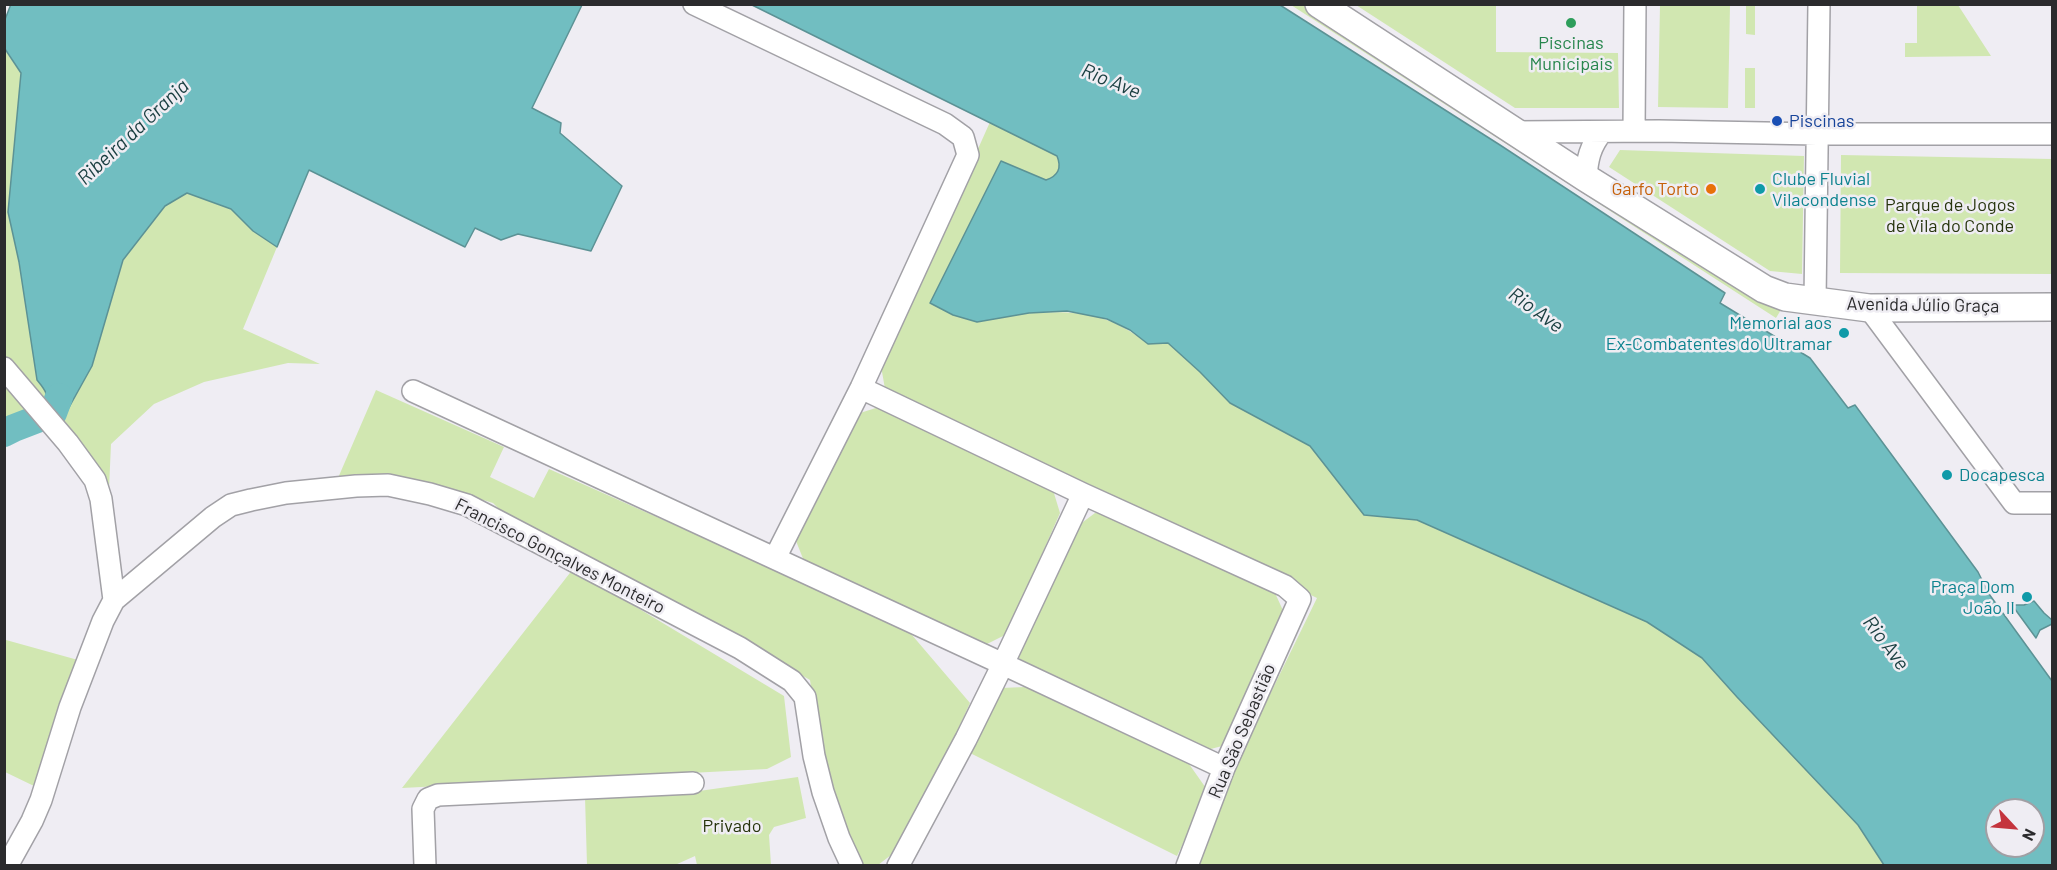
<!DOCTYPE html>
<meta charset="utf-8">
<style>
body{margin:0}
#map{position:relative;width:2057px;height:870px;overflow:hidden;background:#efedf3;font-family:Barlow,sans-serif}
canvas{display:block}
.frame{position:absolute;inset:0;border:6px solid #2b2b2d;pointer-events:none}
.north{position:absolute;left:1985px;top:798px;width:60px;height:60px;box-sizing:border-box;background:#efedf3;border:2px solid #a19fa4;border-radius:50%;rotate:116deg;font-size:16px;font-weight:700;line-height:24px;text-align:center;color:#2b2b2d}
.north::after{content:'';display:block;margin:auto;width:21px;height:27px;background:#c4343d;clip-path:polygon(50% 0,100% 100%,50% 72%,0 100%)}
</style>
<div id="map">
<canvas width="2057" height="870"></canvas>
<div class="frame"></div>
<div class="north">N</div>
</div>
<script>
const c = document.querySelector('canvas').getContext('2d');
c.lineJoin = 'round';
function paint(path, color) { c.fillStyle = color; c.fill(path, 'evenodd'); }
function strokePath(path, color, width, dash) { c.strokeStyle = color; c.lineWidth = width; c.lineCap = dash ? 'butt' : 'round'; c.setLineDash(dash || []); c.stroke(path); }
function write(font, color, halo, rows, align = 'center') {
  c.font = font + ' Barlow,sans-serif'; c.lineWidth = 5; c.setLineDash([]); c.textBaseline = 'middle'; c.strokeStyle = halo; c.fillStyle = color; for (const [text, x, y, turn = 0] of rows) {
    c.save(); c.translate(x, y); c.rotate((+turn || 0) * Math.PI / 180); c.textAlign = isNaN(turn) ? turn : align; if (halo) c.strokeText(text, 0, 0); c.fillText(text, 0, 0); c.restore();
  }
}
paint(new Path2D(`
 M 1291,5 L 1303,5 L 1753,296 L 1782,308 L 1776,318 Z
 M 1356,5 L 1496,5 L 1496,52 L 1618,53 L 1619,108 L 1515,108 Z
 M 1660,5 L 1730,5 L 1728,108 L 1658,107 Z
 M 1746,5 L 1755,5 L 1755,35 L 1746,34 Z
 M 1917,5 L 1958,5 L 1991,56 L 1905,57 L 1905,43 L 1917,43 Z
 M 4,49 L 21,73 L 8,212 L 19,262 L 37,380 C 47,391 51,393 42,407 L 5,362 Z
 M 1745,68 L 1755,68 L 1755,108 L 1745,108 Z
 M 990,122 L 1057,156 C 1062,168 1058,176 1046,180 L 1029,313 C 1079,311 1107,312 1148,344 L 1168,343 L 1200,372 L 1230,403 L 1310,446 L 1364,515 L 1417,520 L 1647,622 L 1702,658 L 1737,697 L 1859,825 L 1884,865 L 1195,865 L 1235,766 L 1317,598 L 885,389 L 881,366 Z
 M 1620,150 L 1804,156 L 1802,274 L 1770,271 L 1609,167 Z
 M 1841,155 L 2052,159 L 2052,274 L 1840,273 Z
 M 187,193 L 231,209 L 253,231 L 277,247 L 243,329 L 320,364 L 288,363 L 204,382 L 154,404 L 111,444 L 109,489 L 95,461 L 62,420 L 92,366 L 123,260 L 165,206 Z
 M 4,381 L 29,409 L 5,424 L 4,423 Z
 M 376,390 L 504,447 L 490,477 L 534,498 L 549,469 L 906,628 L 970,703 L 951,745 L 891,855 L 878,865 L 859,865 L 822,761 L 810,680 L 681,605 L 511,521 L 493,503 L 460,493 L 338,478 Z
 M 879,407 L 1053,490 L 1060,513 L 1007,634 L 983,646 L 804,561 L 796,541 L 860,413 Z
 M 1095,513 L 1107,514 L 1275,593 L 1286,617 L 1226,745 L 1203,751 L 1033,671 L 1016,655 L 1075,528 Z
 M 573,569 L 784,696 L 791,757 L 767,769 L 402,788 Z
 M 4,626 L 6,640 L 78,660 L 34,786 L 5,772 Z
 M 1025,687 L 1189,764 L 1208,791 L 1177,856 L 968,752 L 1001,688 Z
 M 798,777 L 806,818 L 774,827 L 769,835 L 771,865 L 697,865 L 695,856 L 675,865 L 587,865 L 585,797 L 692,792 Z`), '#d1e7b1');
const water = new Path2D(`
 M 11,4 L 582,5 L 532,108 L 561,123 L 560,133 L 622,186 L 591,251 L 518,234 L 501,240 L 475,228 L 465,247 L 309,170 L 277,247 L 253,231 L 231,209 L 187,193 L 165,206 L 123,260 L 92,366 L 62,420 L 42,407 C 50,395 46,391 37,380 L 19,262 L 8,212 L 21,73 L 5,49 L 4,22 Z
 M 752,5 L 1280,5 L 1500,145 L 1725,293 L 1720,303 L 1810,358 L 1848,408 L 1855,405 L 1978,572 L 1989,594 L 2052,681 L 2052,865 L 1884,865 L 1858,825 L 1737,697 L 1702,658 L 1647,622 L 1417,520 L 1364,515 L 1310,446 L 1230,403 L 1200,372 L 1168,343 L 1148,344 L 1130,330 L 1107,319 L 1067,311 L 1029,313 L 977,322 L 953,315 L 930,303 L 1001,161 L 1046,180 C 1058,176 1062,168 1057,156 ZM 1997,810 L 2033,810 L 2033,846 L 1997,846 Z
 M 2034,601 L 2044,613 L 2052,620 L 2052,624 L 2040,630 L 2036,638 L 2012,605 L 2024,605 Z`);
paint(water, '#71bec1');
strokePath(water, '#5c9295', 1.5);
strokePath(new Path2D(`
 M 4,433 L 14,428 L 53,413 L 59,397`), '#71bec1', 28);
const minor = new Path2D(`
 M 694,4 L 945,124 L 963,137 L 968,155 L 861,388 L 775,558
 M 1634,131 L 1635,4
 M 1515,132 L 1659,131 L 1817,134 L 2052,134
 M 1586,178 C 1587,160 1590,146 1602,132
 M 1815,300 L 1819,4
 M 1869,308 L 2014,503 L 2052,503
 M 4,368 L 68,443 L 95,480 L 101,499 L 114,600
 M 861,388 L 1083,494 L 1285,586 L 1300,599 L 1224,768 L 1187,866
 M 413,391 L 1003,664 L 1224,768
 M 7,866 L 32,821 L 41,800 L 70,707 L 103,621 L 114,600 L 213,517 L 231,505 L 251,500 L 286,493 L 356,486 L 388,485 L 430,494 L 467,505 L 740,648 L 792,681 L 805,697 L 814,756 L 823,792 L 839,838 L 852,866
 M 425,866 L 423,809 L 428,799 L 438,795 L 693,783
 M 898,866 L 966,739 L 1003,664 L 1083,494`);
const major = new Path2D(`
 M 1319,4 L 1586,178 L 1764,289 L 1785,297 L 1869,308 L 2052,307`);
strokePath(minor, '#a2a1a6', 24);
strokePath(major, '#a2a1a6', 30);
strokePath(minor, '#fff', 21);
strokePath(major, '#fff', 27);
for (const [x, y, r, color] of [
 [1571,23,6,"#2e9e5b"],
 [1777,121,6,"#1a4fb4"],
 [1711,189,6,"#e8710a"],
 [1760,189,6,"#0f9aa8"],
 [1844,333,6,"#0f9aa8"],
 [1947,475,6,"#0f9aa8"],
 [2027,597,6,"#0f9aa8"]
]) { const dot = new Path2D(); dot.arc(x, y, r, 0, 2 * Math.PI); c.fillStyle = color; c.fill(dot); strokePath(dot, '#efedf3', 2); }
write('18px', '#27864d', '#efedf3', [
 ["Piscinas",1571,43],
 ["Municipais",1571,64]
]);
write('18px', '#164399', '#efedf3', [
 ["Piscinas",1789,121]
], 'left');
write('18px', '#0d838f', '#efedf3', [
 ["Clube Fluvial",1772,179],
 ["Vilacondense",1772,200],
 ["Memorial aos",1832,323,"right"],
 ["Ex-Combatentes do Ultramar",1832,344,"right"],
 ["Docapesca",1959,475],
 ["Praça Dom",2015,587,"right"],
 ["João II",2015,608,"right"]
], 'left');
write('18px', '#c56008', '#efedf3', [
 ["Garfo Torto",1699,189]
], 'right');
write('18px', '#27350d', '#efedf3', [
 ["Parque de Jogos",1950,205],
 ["de Vila do Conde",1950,226],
 ["Privado",732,826]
]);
write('18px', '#2b2b2d', '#efedf3', [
 ["Avenida Júlio Graça",1923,305,1],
 ["Francisco Gonçalves Monteiro",560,556,27],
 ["Rua São Sebastião",1242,731,-67]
]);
write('italic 20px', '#193e40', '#efedf3', [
 ["Rio Ave",1111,81,22],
 ["Ribeira da Granja",133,132,-43],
 ["Rio Ave",1536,310,36],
 ["Rio Ave",1886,643,53]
]);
</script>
